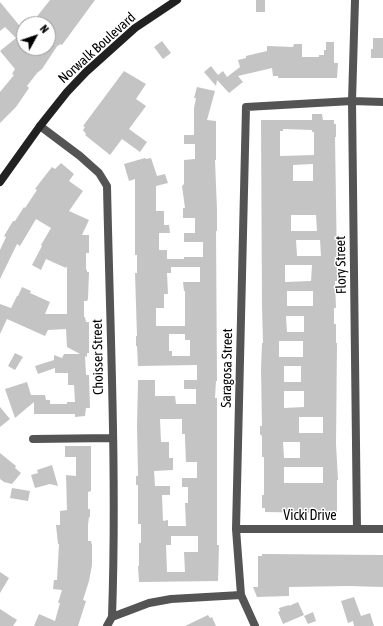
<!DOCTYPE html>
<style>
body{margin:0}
#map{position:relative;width:383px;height:626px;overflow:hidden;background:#fff;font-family:"Asap Condensed",sans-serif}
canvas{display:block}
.north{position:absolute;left:16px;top:16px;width:40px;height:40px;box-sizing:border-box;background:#fff;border:1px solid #999;border-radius:50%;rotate:50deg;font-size:11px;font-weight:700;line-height:16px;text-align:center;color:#000}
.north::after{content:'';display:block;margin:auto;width:14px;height:18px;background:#000;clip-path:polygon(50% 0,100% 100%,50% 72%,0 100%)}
</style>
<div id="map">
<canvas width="383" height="626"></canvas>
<div class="north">N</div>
</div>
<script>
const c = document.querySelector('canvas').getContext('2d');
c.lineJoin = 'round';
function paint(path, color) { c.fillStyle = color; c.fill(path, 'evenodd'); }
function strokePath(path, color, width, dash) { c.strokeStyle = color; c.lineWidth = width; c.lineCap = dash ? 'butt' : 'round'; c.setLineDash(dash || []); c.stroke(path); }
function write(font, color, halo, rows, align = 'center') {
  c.font = font + ' "Asap Condensed",sans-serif'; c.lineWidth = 3; c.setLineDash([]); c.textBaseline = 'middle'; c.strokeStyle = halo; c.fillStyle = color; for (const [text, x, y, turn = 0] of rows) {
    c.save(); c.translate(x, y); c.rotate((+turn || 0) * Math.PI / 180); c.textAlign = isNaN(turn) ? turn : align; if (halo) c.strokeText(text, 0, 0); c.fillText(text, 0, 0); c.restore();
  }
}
paint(new Path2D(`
 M 50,0 L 95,0 L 62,45 L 60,44 L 59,46 L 58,45 L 42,69 L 37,73 L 27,86 L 29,88 L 16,107 L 0,123 L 0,92 L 14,75 L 12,74 L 15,69 L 0,51 L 16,38 L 5,27 L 0,31 L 0,2 L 24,31 L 24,48 L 48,48 L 48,24 L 31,24 Z
 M 256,0 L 265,0 L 265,12 L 256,12 Z
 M 373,38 L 383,38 L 383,58 L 371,58 L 371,49 L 373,49 Z
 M 162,41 L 171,53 L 163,59 L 154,47 Z
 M 326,42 L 334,42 L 334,63 L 338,63 L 337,78 L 278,78 L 278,76 L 273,76 L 272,68 L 238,76 L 243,82 L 229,93 L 217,80 L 216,86 L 204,72 L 211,66 L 218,75 L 223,71 L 227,77 L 240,67 L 238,60 L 246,58 L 246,56 L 267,51 L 267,46 L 293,47 L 294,44 L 302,44 L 302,57 L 319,57 L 319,55 L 324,55 L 324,50 L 326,50 Z
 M 124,71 L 146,84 L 136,99 L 146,106 L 129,129 L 147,142 L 140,152 L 122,139 L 110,155 L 85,135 L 86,134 L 83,130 L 85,127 L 83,126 Z
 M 197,87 L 215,91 L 207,120 L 216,121 L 216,160 L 215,160 L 217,210 L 217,231 L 216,231 L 217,381 L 216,381 L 215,398 L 217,398 L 217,545 L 219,545 L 218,581 L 139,582 L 138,566 L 139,566 L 139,543 L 141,543 L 141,524 L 138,524 L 138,485 L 136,485 L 136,476 L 138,476 L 137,426 L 138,380 L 155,380 L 155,396 L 175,396 L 176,404 L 196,404 L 196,389 L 184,389 L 184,380 L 197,380 L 197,365 L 138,366 L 137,346 L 136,346 L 136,336 L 137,336 L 135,273 L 137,273 L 137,255 L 135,255 L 135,179 L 129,181 L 124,164 L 145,158 L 146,159 L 151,158 L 157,176 L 165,174 L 168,183 L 156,186 L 156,211 L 164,211 L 164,225 L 169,225 L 170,233 L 159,233 L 159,250 L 167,250 L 167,259 L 184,259 L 184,257 L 203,257 L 203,242 L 184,242 L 184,233 L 195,233 L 195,218 L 183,218 L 183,208 L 185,208 L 182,186 L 184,184 L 184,160 L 195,159 L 195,144 L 184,144 L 184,135 L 194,135 L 194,108 L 196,98 L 194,98 ZM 171,267 L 200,267 L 200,282 L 183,282 L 184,291 L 185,291 L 185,326 L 156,326 L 156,308 L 164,308 L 164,294 L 168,294 L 167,273 L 171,273 ZM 169,334 L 185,334 L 185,340 L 190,340 L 190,356 L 172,356 L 172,351 L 169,351 ZM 160,419 L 182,419 L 182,434 L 185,434 L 185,439 L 186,462 L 197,462 L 197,478 L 182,478 L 182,487 L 188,487 L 188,503 L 185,503 L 186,526 L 168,526 L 168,520 L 163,521 L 162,495 L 170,495 L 170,486 L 155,486 L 154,471 L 173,470 L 173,458 L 169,458 L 169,442 L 161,442 ZM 171,536 L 198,536 L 198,552 L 184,552 L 185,572 L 167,572 L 166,545 L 171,545 Z
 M 312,114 L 322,114 L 323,120 L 334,120 L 334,124 L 336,124 L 336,137 L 335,137 L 337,267 L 337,281 L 335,281 L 336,308 L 334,308 L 334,324 L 336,324 L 336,343 L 337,343 L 336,444 L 338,480 L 337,480 L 337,512 L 325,512 L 325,513 L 265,512 L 265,508 L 262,508 L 262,495 L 264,495 L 264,457 L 262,457 L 262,436 L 260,434 L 260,426 L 262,426 L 261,369 L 262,343 L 263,343 L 262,307 L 261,120 L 312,120 ZM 283,129 L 312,130 L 312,132 L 314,132 L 314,155 L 280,156 L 280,131 L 283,131 ZM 313,164 L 313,181 L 293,181 L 293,165 ZM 291,215 L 316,215 L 317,231 L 291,231 ZM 296,240 L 320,240 L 321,256 L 297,256 ZM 285,265 L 312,265 L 311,281 L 285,282 ZM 287,291 L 313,291 L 313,306 L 287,306 ZM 286,316 L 304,316 L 304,332 L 287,332 ZM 279,341 L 303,341 L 303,357 L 279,357 ZM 284,366 L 301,366 L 301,382 L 284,382 ZM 284,391 L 304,391 L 304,407 L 284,408 ZM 299,417 L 323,417 L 323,433 L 299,433 ZM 283,442 L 300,442 L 300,458 L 284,458 ZM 284,467 L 323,467 L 323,483 L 284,483 Z
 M 61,163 L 74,174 L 69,181 L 83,191 L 69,211 L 89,220 L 82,235 L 89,235 L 89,253 L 86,253 L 86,270 L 87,270 L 87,272 L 89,272 L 88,299 L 87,301 L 84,301 L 84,317 L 85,317 L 86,322 L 89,322 L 89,353 L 87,353 L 87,357 L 85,356 L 86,375 L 89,375 L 90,408 L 86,408 L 85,416 L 75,417 L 75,414 L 34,414 L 34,402 L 15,418 L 5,389 L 27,382 L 31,395 L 45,395 L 46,400 L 50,400 L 50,404 L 67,404 L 67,402 L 75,402 L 74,385 L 68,385 L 68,373 L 55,373 L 55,368 L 38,374 L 35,366 L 54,360 L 54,355 L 62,358 L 64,354 L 80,354 L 67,347 L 66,329 L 48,330 L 45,336 L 7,319 L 0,334 L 0,304 L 11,308 L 17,296 L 18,296 L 22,287 L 31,291 L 30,293 L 50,302 L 45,314 L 67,314 L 67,266 L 66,268 L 46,259 L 41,270 L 32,265 L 42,246 L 41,245 L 51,228 L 36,219 L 20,246 L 17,244 L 0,279 L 0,250 L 6,237 L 4,236 L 13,221 L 15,221 L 24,207 L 25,208 L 37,190 L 35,189 L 41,181 L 52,167 L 55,169 Z
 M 15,353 L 23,357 L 15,370 L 8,366 Z
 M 0,407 L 10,419 L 0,427 Z
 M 65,446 L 91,446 L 91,491 L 88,492 L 88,509 L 90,509 L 90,517 L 89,517 L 88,525 L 88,541 L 91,541 L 92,545 L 92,565 L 89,581 L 83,600 L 86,601 L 78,626 L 34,626 L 39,614 L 55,621 L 60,603 L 58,603 L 62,590 L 53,589 L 54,580 L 57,580 L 59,544 L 58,544 L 56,525 L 60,525 L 60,511 L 67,510 L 66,475 L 76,476 L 76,457 L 65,457 Z
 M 0,453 L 16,466 L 15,468 L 21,473 L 12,484 L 4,482 L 0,479 Z
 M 52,465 L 58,486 L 50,484 L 35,488 L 31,475 L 38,473 L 37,470 Z
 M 12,488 L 30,491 L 28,501 L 10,498 Z
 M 262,554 L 383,555 L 383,587 L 348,586 L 289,587 L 289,596 L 257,597 L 253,587 L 258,587 L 258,556 L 262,556 Z
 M 0,572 L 9,578 L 0,593 Z
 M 354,597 L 361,616 L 370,613 L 374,626 L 354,626 L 353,621 L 348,623 L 341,601 Z
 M 298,602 L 304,615 L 283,624 L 278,612 L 280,611 L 279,608 L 289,605 L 289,606 Z
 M 0,609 L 17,620 L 13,626 L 0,626 Z
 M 313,612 L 316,621 L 308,624 L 304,616 Z
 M 208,615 L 210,618 L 212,617 L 216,626 L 185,626 Z`), '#c4c4c4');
strokePath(new Path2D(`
 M 355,0 L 352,101 L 357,529
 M 40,126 L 80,156 L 99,173 L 107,186 C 110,330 117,473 112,617
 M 33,439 L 113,438
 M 236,529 L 383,529
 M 107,626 L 112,617 L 149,603 L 171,599 L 241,595
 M 255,626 L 241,595 L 236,529 L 246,107 L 352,101 L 383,102`), '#545454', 8);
strokePath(new Path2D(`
 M 0,182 L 40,126 L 67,92 L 86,72 L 135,28 L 177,0`), '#212121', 8);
write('14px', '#000', '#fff', [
 ["Norwalk Boulevard",97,48,-42],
 ["Flory Street",341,265,-91],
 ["Choisser Street",98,357,-91],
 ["Saragosa Street",227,368,-89],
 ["Vicki Drive",310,516]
]);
</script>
